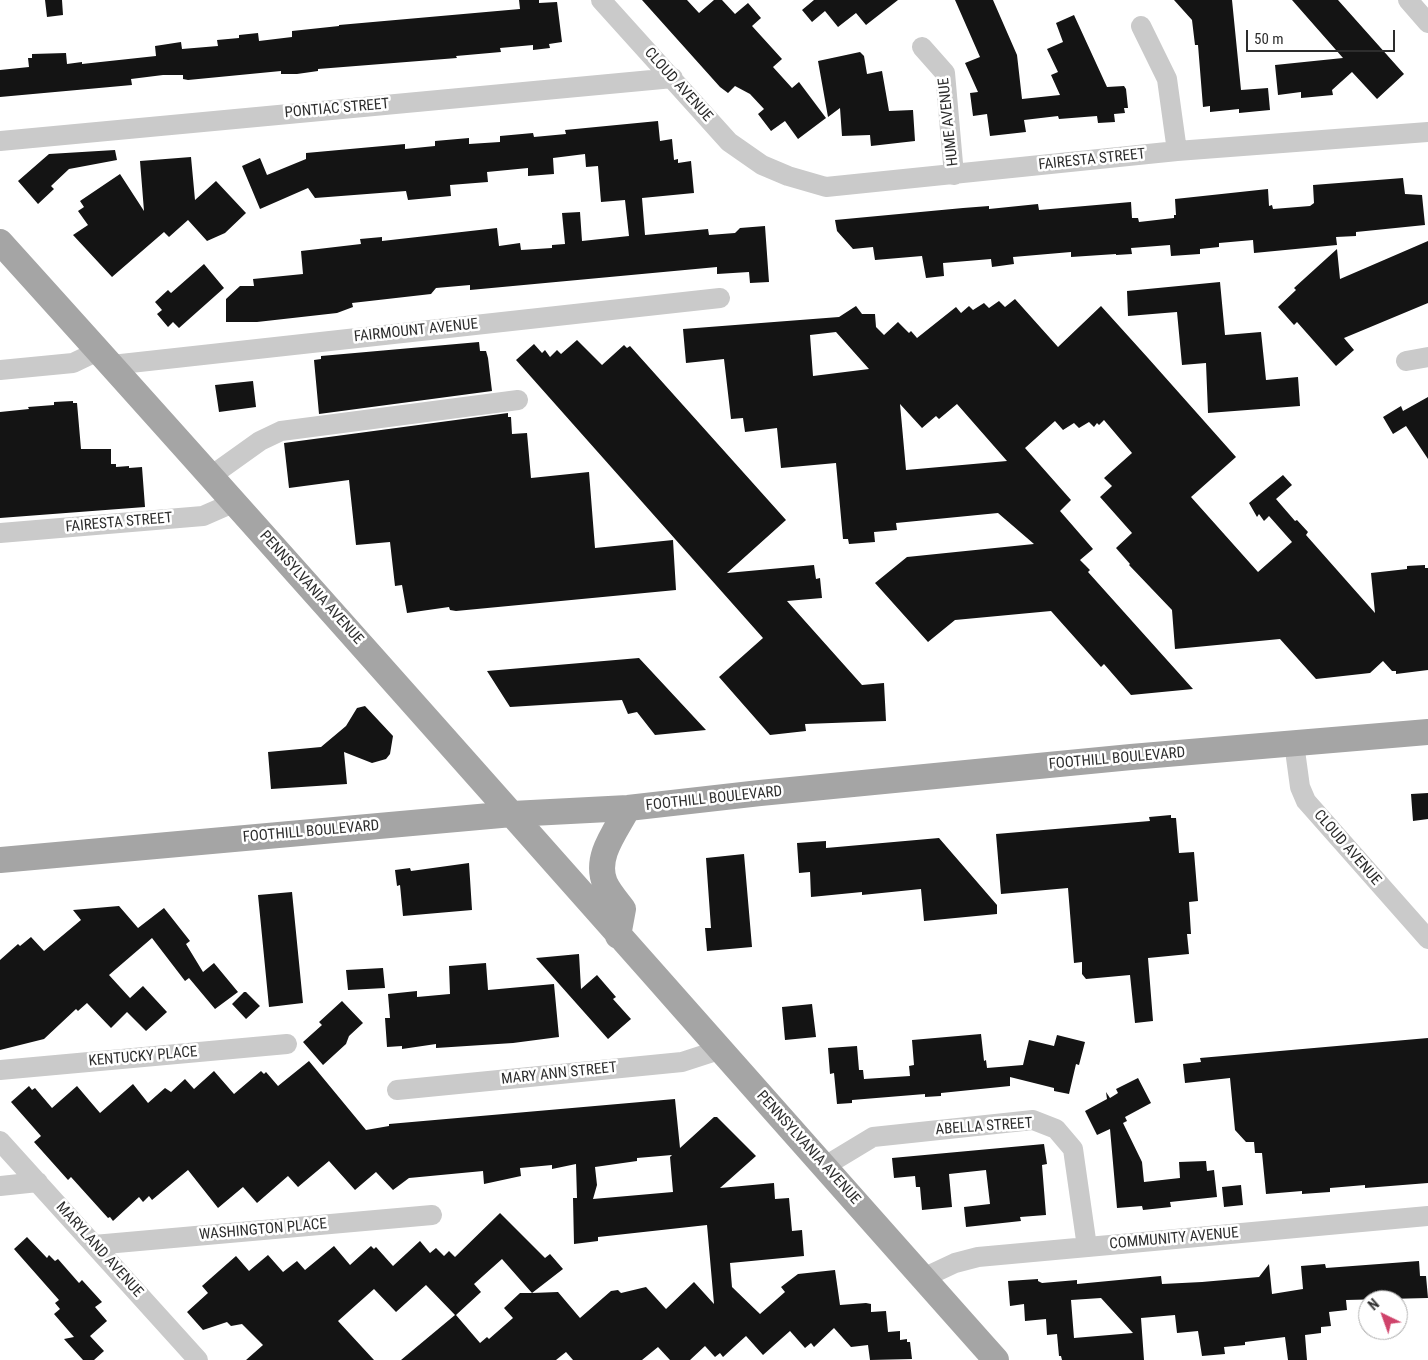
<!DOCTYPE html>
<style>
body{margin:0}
#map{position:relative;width:1428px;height:1360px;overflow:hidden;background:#fff;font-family:"Roboto Condensed",sans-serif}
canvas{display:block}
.north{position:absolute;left:1358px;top:1290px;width:50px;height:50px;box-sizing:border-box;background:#fff;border:1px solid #ababab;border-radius:50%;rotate:318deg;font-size:14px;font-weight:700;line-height:20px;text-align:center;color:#2d2d2d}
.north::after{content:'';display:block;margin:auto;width:18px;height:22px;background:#cf436b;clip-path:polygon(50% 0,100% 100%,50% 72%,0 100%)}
.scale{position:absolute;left:1246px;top:30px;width:149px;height:22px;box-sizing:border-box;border:2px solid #2d2d2d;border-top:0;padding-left:6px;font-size:15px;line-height:18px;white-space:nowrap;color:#2d2d2d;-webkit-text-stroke:4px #fff;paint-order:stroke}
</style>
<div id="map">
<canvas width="1428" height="1360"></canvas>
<div class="north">N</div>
<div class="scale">50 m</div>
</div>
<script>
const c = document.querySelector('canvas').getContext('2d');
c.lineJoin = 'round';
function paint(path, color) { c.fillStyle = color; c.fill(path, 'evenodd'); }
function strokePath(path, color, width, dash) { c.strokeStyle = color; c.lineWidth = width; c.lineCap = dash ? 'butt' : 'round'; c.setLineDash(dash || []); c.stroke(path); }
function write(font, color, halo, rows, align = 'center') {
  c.font = font + ' "Roboto Condensed",sans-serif'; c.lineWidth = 5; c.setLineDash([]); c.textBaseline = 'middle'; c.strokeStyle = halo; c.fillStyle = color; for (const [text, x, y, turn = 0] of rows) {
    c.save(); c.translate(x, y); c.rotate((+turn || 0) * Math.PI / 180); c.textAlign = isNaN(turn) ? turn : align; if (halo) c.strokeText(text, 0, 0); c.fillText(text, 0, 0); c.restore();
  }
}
paint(new Path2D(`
 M 45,0 L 62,0 L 63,15 L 47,17 Z
 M 519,0 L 539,0 L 539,3 L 557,2 L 562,42 L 549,44 L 550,48 L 533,50 L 533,45 L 500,48 L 501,52 L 456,56 L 457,58 L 318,69 L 318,71 L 297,74 L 281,74 L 281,71 L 188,80 L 183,79 L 183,75 L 163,75 L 131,79 L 132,85 L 0,97 L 0,70 L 29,67 L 28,58 L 32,58 L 32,54 L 66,53 L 67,64 L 82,62 L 82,64 L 156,56 L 155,46 L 181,42 L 182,49 L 218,46 L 217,40 L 239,38 L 239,35 L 258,33 L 259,41 L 292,37 L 292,31 L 339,26 L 339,25 L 520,9 Z
 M 642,0 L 687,0 L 699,13 L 714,0 L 722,0 L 735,14 L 748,3 L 761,18 L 752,26 L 782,59 L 773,67 L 792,88 L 799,82 L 826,118 L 798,139 L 785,121 L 771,131 L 758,114 L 764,109 L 750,94 L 735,86 L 728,93 L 720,87 Z
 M 814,0 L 898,0 L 866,25 L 856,13 L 838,27 L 825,11 L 812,22 L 802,10 Z
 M 955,0 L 993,0 L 1017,55 L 1022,99 L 1060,95 L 1051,75 L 1058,72 L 1047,49 L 1063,42 L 1056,23 L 1074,15 L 1107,87 L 1124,86 L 1126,89 L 1128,108 L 1124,108 L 1125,113 L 1114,114 L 1115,122 L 1098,123 L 1097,116 L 1059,119 L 1058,116 L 1024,120 L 1026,132 L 990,136 L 987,114 L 973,116 L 970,93 L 978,92 L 965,63 L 980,57 Z
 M 1174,0 L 1232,0 L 1241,90 L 1268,88 L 1270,110 L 1239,113 L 1239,109 L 1210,112 L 1210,106 L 1203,107 L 1198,45 L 1195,45 L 1192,20 Z
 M 1292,0 L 1338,0 L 1404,74 L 1377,99 L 1352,72 L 1332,90 L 1333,95 L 1301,98 L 1301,92 L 1278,95 L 1275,65 L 1343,58 Z
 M 860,52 L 864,56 L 867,74 L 882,71 L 889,111 L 913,110 L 915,141 L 871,146 L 870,135 L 842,136 L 840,108 L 828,117 L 818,61 Z
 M 658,121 L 660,141 L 672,139 L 674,160 L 678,159 L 678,163 L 691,161 L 694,193 L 642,198 L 645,235 L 708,229 L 709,235 L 735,233 L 740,228 L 765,226 L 769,282 L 750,283 L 749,272 L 717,274 L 717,267 L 470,290 L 470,285 L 436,288 L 431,294 L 352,303 L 353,307 L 337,313 L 257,322 L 226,322 L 226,299 L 240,286 L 254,286 L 253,279 L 303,274 L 301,251 L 361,244 L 360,239 L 382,237 L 382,241 L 497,228 L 499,246 L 520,243 L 521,250 L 552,248 L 552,245 L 565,244 L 562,213 L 580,212 L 582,241 L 629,236 L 625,200 L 601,202 L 598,166 L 586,167 L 585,154 L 553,158 L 554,174 L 528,176 L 528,168 L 487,172 L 488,182 L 450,185 L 451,196 L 408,200 L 406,191 L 315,198 L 308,188 L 260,209 L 242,166 L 260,158 L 267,175 L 306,159 L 306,153 L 405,144 L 405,149 L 435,146 L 435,141 L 469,138 L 469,144 L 500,142 L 500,136 L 533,133 L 534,137 L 566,134 L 565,130 Z
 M 115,150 L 117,160 L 69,169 L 51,186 L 54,189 L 38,204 L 18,181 L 49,154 Z
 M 191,157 L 195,200 L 216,181 L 246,213 L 225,233 L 207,241 L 188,220 L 169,237 L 164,232 L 112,277 L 73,235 L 88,225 L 78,211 L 84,207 L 80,201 L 120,174 L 144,211 L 140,161 Z
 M 1403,178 L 1405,194 L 1422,195 L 1425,225 L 1356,232 L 1356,236 L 1336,237 L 1337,245 L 1254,253 L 1253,240 L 1219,243 L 1219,247 L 1200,249 L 1200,254 L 1171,256 L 1170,245 L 1131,248 L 1132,254 L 1116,255 L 1116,254 L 1071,257 L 1071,252 L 1013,257 L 1014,264 L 992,267 L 991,259 L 943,263 L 944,276 L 926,278 L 922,256 L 875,260 L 873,247 L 853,249 L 837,231 L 835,220 L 963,208 L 989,206 L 989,209 L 1038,204 L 1039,210 L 1131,202 L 1132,218 L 1138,218 L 1139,222 L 1174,218 L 1174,215 L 1176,215 L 1175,199 L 1268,189 L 1269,206 L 1272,205 L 1273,209 L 1310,206 L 1314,203 L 1313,185 Z
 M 1428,241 L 1428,303 L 1344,338 L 1354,350 L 1336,366 L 1297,322 L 1294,325 L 1278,307 L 1296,290 L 1294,288 L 1337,249 L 1340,279 Z
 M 204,264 L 224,288 L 179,328 L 173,322 L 168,327 L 157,314 L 162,310 L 155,302 L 168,290 L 171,293 Z
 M 1220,282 L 1225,335 L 1261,332 L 1266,380 L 1298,377 L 1300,406 L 1208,413 L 1206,363 L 1182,365 L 1177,312 L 1128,316 L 1127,291 Z
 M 1015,299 L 1058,347 L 1101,306 L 1148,358 L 1236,457 L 1191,497 L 1258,572 L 1292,542 L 1269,516 L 1264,521 L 1259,514 L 1257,517 L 1249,503 L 1283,475 L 1292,485 L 1276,499 L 1295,521 L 1297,520 L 1308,532 L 1306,535 L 1375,613 L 1371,573 L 1407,569 L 1407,566 L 1425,565 L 1425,568 L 1428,568 L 1428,670 L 1396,674 L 1396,671 L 1392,671 L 1383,661 L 1370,673 L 1316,679 L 1280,639 L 1175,649 L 1172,610 L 1129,565 L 1130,564 L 1116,548 L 1132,533 L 1100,497 L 1112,486 L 1104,478 L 1132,453 L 1104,420 L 1099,425 L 1097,423 L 1094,427 L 1089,422 L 1079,428 L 1074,423 L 1063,430 L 1055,421 L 1025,448 L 1071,500 L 1060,511 L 1093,549 L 1080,560 L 1090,570 L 1088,572 L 1193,689 L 1131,695 L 1104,664 L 1101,667 L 1051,611 L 955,620 L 928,642 L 875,583 L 907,557 L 1034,544 L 998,513 L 896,523 L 897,530 L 874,532 L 875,542 L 849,544 L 848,539 L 843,539 L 836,463 L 781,468 L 777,428 L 745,432 L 743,418 L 731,419 L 724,359 L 686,363 L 683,329 L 839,317 L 856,306 L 862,314 L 875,314 L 876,327 L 884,335 L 898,322 L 909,333 L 911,331 L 917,338 L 956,307 L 961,313 L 969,306 L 973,310 L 984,303 L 989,308 L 999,301 L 1005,307 ZM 836,332 L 869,369 L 813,376 L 810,335 ZM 900,404 L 922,428 L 936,416 L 939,419 L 957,404 L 1007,461 L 906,470 Z
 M 577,340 L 602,365 L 624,345 L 627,348 L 630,346 L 786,520 L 727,573 L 814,565 L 816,579 L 820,578 L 822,598 L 787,601 L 862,685 L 884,683 L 886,721 L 805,724 L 806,731 L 770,735 L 719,677 L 763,638 L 516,360 L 534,344 L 542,353 L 545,350 L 550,357 L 557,350 L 561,354 Z
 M 479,342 L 480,351 L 486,351 L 488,358 L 492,391 L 319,414 L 314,360 L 321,359 L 321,356 Z
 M 253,381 L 256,407 L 219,412 L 215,385 Z
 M 1428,397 L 1428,459 L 1406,426 L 1393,434 L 1383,417 L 1401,406 L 1403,411 Z
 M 73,401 L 73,403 L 77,403 L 81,449 L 111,449 L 111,464 L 116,464 L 116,467 L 129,466 L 129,468 L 142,467 L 145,507 L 0,518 L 0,412 L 29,409 L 28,407 L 54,405 L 54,402 Z
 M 508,413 L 508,417 L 511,417 L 512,434 L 527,433 L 531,478 L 589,472 L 595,548 L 673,540 L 676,590 L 456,611 L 450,610 L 449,607 L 407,613 L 402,585 L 395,586 L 390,542 L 356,545 L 349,480 L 289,488 L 284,443 Z
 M 639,658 L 706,730 L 655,735 L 637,712 L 628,714 L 622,700 L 510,707 L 487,671 Z
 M 365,706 L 393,736 L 390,754 L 386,759 L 372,763 L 344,752 L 347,784 L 271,789 L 268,752 L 321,747 L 346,726 L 357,708 Z
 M 1428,793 L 1428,819 L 1413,821 L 1411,794 Z
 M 1171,815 L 1171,818 L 1176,818 L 1179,853 L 1194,852 L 1198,901 L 1189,902 L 1191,934 L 1187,934 L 1189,954 L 1148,958 L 1153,1021 L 1135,1023 L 1130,975 L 1086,979 L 1082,974 L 1082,962 L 1074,963 L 1068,888 L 1001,894 L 996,834 L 1150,821 L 1149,817 Z
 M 939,838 L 997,905 L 997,914 L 924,921 L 921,889 L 862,895 L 862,892 L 811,897 L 810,872 L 799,873 L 797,843 L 826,841 L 826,848 Z
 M 744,854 L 752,947 L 707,951 L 705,928 L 711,928 L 706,858 Z
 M 469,863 L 472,910 L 403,916 L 400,885 L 397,886 L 395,870 L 410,868 L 411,871 Z
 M 292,892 L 303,1003 L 269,1007 L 258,895 Z
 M 119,906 L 138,928 L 164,908 L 190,941 L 186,944 L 203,972 L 214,963 L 238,992 L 215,1009 L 189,978 L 185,981 L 152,938 L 109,975 L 130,998 L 143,986 L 167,1012 L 146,1031 L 127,1012 L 111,1028 L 87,1003 L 78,1011 L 76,1009 L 44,1039 L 0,1050 L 0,960 L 18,944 L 20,946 L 31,937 L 44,951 L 81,920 L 73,910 Z
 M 579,954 L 581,989 L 597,975 L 616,997 L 613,999 L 631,1019 L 608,1039 L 536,958 Z
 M 486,963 L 488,990 L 554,984 L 559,1037 L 513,1043 L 436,1048 L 436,1044 L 402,1049 L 402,1046 L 387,1047 L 385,1018 L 390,1018 L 388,994 L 417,991 L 417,997 L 450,994 L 449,966 Z
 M 383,968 L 385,988 L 348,990 L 346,970 Z
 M 244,992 L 246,992 L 260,1006 L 246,1019 L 232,1004 Z
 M 342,1001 L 363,1023 L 349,1036 L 346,1044 L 323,1065 L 303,1042 L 322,1025 L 319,1022 Z
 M 812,1004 L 816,1037 L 785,1040 L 782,1007 Z
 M 981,1034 L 984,1061 L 986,1060 L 987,1068 L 1023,1065 L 1029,1040 L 1054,1046 L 1057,1035 L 1085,1042 L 1079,1065 L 1076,1064 L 1069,1094 L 1054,1091 L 1054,1088 L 1010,1077 L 1010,1086 L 941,1093 L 941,1096 L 925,1097 L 925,1094 L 852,1100 L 852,1103 L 837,1104 L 834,1073 L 830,1074 L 828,1048 L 857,1046 L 859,1070 L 863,1070 L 864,1079 L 910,1076 L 909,1066 L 914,1065 L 912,1040 Z
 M 1428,1038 L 1428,1183 L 1365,1188 L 1365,1185 L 1330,1188 L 1330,1192 L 1302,1194 L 1302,1191 L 1266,1194 L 1262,1153 L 1255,1153 L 1254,1142 L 1246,1142 L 1235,1130 L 1230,1078 L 1185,1083 L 1183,1064 L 1201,1062 L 1200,1058 Z
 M 309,1061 L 366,1130 L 389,1126 L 389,1124 L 675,1099 L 680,1148 L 714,1117 L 717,1117 L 756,1156 L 720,1188 L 774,1183 L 775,1199 L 789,1198 L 792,1231 L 802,1230 L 804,1256 L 730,1263 L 732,1287 L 760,1314 L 785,1292 L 781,1287 L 798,1274 L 835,1270 L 840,1305 L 866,1303 L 871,1304 L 871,1312 L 886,1311 L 888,1332 L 900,1331 L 900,1340 L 907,1339 L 907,1342 L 910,1342 L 912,1359 L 870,1360 L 868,1345 L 851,1347 L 834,1328 L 814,1347 L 811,1343 L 805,1348 L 790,1331 L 763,1355 L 746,1336 L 723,1357 L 720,1353 L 715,1357 L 705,1346 L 690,1360 L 670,1360 L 658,1347 L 642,1360 L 573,1360 L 566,1352 L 556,1360 L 401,1360 L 455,1315 L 426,1285 L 396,1312 L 374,1289 L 338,1321 L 374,1360 L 246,1360 L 263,1345 L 242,1324 L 231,1326 L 227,1322 L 203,1330 L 187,1312 L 208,1293 L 202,1286 L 236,1256 L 249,1271 L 268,1255 L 283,1272 L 297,1261 L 305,1270 L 334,1246 L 350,1265 L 371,1246 L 374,1249 L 376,1247 L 393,1266 L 420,1241 L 430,1253 L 436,1248 L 444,1256 L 449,1251 L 455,1257 L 500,1213 L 545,1258 L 550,1254 L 563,1269 L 532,1293 L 558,1292 L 580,1318 L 611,1291 L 618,1290 L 621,1293 L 646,1287 L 666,1309 L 694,1282 L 714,1304 L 707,1225 L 598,1237 L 598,1241 L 574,1244 L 573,1198 L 577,1198 L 576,1164 L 552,1169 L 552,1165 L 520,1168 L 521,1176 L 484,1184 L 483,1171 L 409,1178 L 393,1190 L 376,1172 L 355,1190 L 329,1161 L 298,1187 L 288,1176 L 257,1203 L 243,1187 L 218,1208 L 188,1170 L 152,1200 L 149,1196 L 143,1202 L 139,1197 L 113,1221 L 110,1217 L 108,1218 L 71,1177 L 68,1180 L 34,1142 L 41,1136 L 11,1102 L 29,1086 L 32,1090 L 35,1088 L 52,1108 L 77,1086 L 100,1113 L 133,1084 L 148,1103 L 165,1088 L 171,1092 L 185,1079 L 194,1089 L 214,1071 L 234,1094 L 261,1071 L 264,1074 L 266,1072 L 278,1086 ZM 672,1155 L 670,1157 L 673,1192 L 593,1199 L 597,1185 L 595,1167 L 637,1161 L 637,1158 ZM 502,1259 L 532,1293 L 520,1293 L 504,1308 L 513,1318 L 489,1339 L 487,1337 L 480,1343 L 456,1315 L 481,1292 L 474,1284 Z
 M 1138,1078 L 1151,1103 L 1125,1117 L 1127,1121 L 1123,1123 L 1142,1162 L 1144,1182 L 1180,1178 L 1179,1162 L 1206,1161 L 1207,1171 L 1214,1170 L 1217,1197 L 1170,1202 L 1171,1207 L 1143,1210 L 1142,1206 L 1117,1208 L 1110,1129 L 1097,1135 L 1085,1111 L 1107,1099 L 1106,1092 L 1110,1098 L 1118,1093 L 1116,1089 Z
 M 1044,1144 L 1047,1164 L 1042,1165 L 1046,1215 L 1020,1217 L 1021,1221 L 966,1227 L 964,1207 L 990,1204 L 986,1170 L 949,1174 L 952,1207 L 922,1210 L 920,1187 L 916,1187 L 915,1176 L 894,1178 L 892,1158 Z
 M 1241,1185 L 1243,1205 L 1224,1207 L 1222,1187 Z
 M 27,1237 L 47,1258 L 49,1255 L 55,1261 L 58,1259 L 79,1283 L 82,1280 L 102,1302 L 95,1307 L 107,1321 L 90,1336 L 104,1351 L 94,1360 L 83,1360 L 64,1339 L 74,1337 L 54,1314 L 60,1309 L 55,1303 L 59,1300 L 14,1249 Z
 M 1419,1261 L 1420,1276 L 1426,1276 L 1428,1298 L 1346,1300 L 1347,1310 L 1329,1312 L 1331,1326 L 1321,1327 L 1321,1333 L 1305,1335 L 1307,1360 L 1288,1360 L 1285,1337 L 1245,1342 L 1245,1345 L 1224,1347 L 1225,1354 L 1202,1356 L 1198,1331 L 1177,1333 L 1175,1315 L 1141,1318 L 1144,1360 L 1062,1360 L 1061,1356 L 1059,1356 L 1057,1334 L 1047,1335 L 1046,1319 L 1025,1321 L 1024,1304 L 1010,1306 L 1008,1281 L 1038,1279 L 1038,1281 L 1042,1283 L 1077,1280 L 1077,1284 L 1161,1276 L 1162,1284 L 1202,1282 L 1259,1277 L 1269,1264 L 1272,1294 L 1303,1289 L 1301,1266 L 1325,1264 L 1326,1268 ZM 1101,1298 L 1133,1333 L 1074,1338 L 1071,1300 Z`), '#141414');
strokePath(new Path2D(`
 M 601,0 L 729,142 L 762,165 L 788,176 L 826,187 L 1177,151 L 1428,132
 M 1408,0 L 1428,23
 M 1141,26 L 1167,79 L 1177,151
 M 922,47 L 945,73 L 954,175
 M 0,141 L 673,78
 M 1406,361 L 1428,357
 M 112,365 L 720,298
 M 0,370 L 73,363 L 98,351
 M 211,476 L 260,441 L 281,431 L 518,400
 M 0,533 L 203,516 L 235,502
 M 1294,743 L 1300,787 L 1306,801 L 1428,939
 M 0,1070 L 287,1044
 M 397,1090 L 682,1062 L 719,1050
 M 0,1141 L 198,1360
 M 825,1166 L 873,1137 L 1033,1120 L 1056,1129 L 1073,1149 L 1087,1247
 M 0,1186 L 38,1182
 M 94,1245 L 432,1215
 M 923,1278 L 955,1263 L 978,1257 L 1428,1216`), '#cacaca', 20);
strokePath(new Path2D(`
 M 0,242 C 335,612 664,987 996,1360
 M 0,860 L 512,814 L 628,808 L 760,793 L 1131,757 L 1428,732
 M 618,936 L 623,909 C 617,901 609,892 605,883 C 594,857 616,831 628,808`), '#a5a5a5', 26);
write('15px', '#2d2d2d', '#fff', [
 ["CLOUD AVENUE",678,85,48],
 ["PONTIAC STREET",337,109,-5],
 ["HUME AVENUE",949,122,-96],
 ["FAIRESTA STREET",1092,160,-6],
 ["FAIRMOUNT AVENUE",416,331,-6],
 ["FAIRESTA STREET",119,523,-5],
 ["PENNSYLVANIA AVENUE",311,588,48],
 ["FOOTHILL BOULEVARD",1117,759,-5],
 ["FOOTHILL BOULEVARD",714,799,-6],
 ["FOOTHILL BOULEVARD",311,832,-5],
 ["CLOUD AVENUE",1347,848,49],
 ["KENTUCKY PLACE",143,1057,-5],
 ["MARY ANN STREET",559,1074,-6],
 ["ABELLA STREET",984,1127,-4],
 ["PENNSYLVANIA AVENUE",808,1148,48],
 ["WASHINGTON PLACE",263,1230,-5],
 ["COMMUNITY AVENUE",1174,1239,-5],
 ["MARYLAND AVENUE",99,1250,48]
]);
</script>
